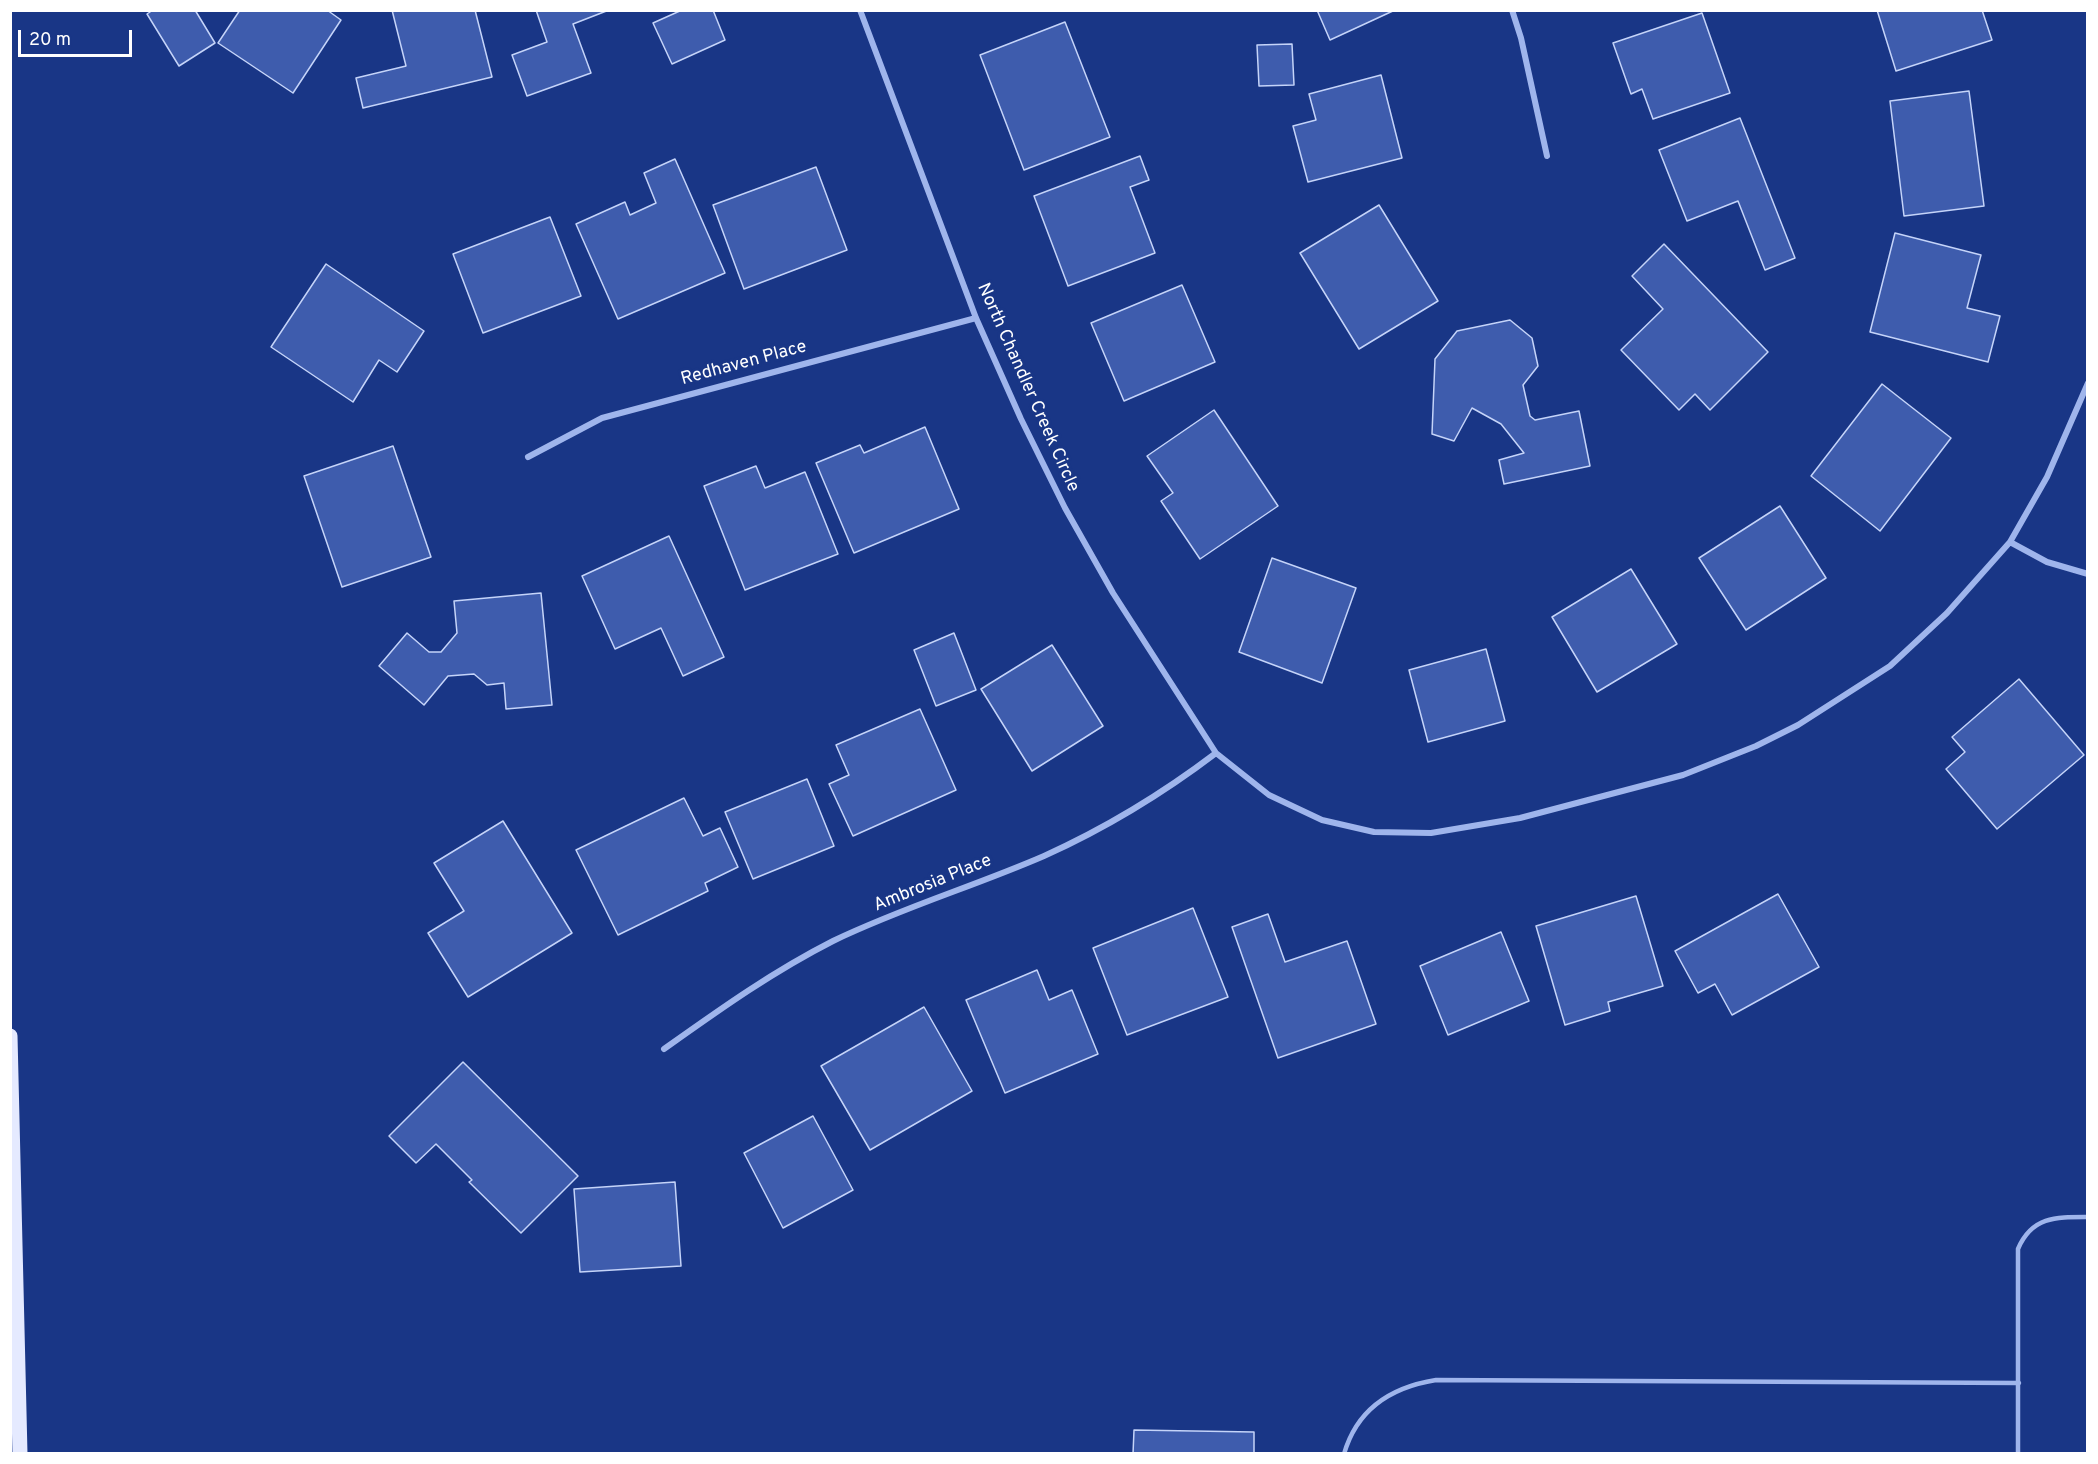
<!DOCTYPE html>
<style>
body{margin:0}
#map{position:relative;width:2098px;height:1464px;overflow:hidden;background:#193686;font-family:Overpass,sans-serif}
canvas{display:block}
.frame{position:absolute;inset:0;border:12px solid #fff;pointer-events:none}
.scale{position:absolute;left:18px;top:30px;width:114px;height:27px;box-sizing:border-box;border:3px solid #fff;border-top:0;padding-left:8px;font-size:18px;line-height:21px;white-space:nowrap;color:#fff;-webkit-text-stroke:4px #193686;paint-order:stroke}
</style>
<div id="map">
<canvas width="2098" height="1464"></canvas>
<div class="frame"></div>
<div class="scale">20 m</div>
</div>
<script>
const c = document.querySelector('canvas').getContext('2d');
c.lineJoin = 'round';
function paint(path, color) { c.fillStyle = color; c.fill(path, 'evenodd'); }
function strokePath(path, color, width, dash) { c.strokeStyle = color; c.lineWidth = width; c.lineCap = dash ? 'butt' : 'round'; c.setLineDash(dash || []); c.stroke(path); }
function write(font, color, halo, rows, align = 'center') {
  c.font = font + ' Overpass,sans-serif'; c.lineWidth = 6; c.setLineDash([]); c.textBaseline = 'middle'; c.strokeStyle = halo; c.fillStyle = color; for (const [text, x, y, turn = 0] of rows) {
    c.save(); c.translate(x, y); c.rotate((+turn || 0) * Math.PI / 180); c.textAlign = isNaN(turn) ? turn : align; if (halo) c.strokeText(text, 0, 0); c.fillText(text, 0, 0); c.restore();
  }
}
const building = new Path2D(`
 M 153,10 L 195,10 L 215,43 L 179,66 L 147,14 Z
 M 240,10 L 327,10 L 341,20 L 293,93 L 218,43 Z
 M 392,10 L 475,10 L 492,77 L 363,108 L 356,78 L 406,66 Z
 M 536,10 L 609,10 L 573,24 L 591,73 L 527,96 L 512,55 L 547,42 Z
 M 682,10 L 713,10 L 725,40 L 672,64 L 653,23 Z
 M 1317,10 L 1395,10 L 1330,40 Z
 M 1877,10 L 1982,10 L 1992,40 L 1896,71 Z
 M 1702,13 L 1730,93 L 1653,119 L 1642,89 L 1631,94 L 1613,43 Z
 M 1065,22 L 1110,137 L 1024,170 L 980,55 Z
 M 1292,44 L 1294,85 L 1259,86 L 1257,45 Z
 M 1381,75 L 1402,158 L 1308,182 L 1293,126 L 1316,120 L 1309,94 Z
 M 1969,91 L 1984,206 L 1904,216 L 1890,101 Z
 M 1740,118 L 1795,258 L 1765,270 L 1738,201 L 1687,221 L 1659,150 Z
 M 1140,156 L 1149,180 L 1130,187 L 1155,253 L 1068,286 L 1034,196 Z
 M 675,159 L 725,273 L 618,319 L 576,224 L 625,202 L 630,215 L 656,203 L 644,173 Z
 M 816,167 L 847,250 L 744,289 L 713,205 Z
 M 1379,205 L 1438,301 L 1359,349 L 1300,253 Z
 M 550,217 L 581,296 L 483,333 L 453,254 Z
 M 1895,233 L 1981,255 L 1967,308 L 2000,316 L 1988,362 L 1870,332 Z
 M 1664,244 L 1768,352 L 1710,410 L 1695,394 L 1679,410 L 1621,350 L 1663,309 L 1632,276 Z
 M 326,264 L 424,331 L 397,372 L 379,360 L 353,402 L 271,347 Z
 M 1182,285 L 1215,362 L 1124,401 L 1091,323 Z
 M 1510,320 L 1532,338 L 1538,366 L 1523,385 L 1530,416 L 1535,420 L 1579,411 L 1590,466 L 1504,484 L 1499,460 L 1524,453 L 1501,424 L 1472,408 L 1454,441 L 1432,434 L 1435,359 L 1457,331 Z
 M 1882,384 L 1951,438 L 1880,531 L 1811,476 Z
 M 1214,410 L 1278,506 L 1200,559 L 1161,501 L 1173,493 L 1147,456 Z
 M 925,427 L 959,509 L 854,553 L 816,463 L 860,445 L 864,453 Z
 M 393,446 L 431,557 L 342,587 L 304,476 Z
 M 756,466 L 765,488 L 805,472 L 838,554 L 745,590 L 704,486 Z
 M 1780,506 L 1826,578 L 1746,630 L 1699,558 Z
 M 669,536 L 724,657 L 683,676 L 661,628 L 615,649 L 582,576 Z
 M 1272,558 L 1356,588 L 1322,683 L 1239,652 Z
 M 1631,569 L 1677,644 L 1597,692 L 1552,617 Z
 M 541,593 L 552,705 L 506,709 L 504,683 L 487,685 L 474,674 L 448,676 L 424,705 L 379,666 L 407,633 L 429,652 L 441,652 L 457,633 L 454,601 Z
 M 954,633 L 976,690 L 936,706 L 914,650 Z
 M 1052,645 L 1103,726 L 1032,771 L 981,689 Z
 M 1486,649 L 1505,721 L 1428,742 L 1409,670 Z
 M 2019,679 L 2084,755 L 1997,829 L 1946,769 L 1965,752 L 1952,737 Z
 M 920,709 L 956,790 L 853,836 L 829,784 L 849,775 L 836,745 Z
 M 807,779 L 834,846 L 753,879 L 725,812 Z
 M 684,798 L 703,836 L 720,828 L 738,867 L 705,883 L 708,891 L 618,935 L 576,850 Z
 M 503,821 L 572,933 L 468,997 L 428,933 L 464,911 L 434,863 Z
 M 1778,894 L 1819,967 L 1732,1015 L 1715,984 L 1698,993 L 1675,951 Z
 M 1636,896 L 1663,986 L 1608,1002 L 1610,1011 L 1565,1025 L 1536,926 Z
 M 1193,908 L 1228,997 L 1127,1035 L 1093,948 Z
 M 1268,914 L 1285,962 L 1347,941 L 1376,1024 L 1278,1058 L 1232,927 Z
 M 1501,932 L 1529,1001 L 1448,1035 L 1420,966 Z
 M 1037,970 L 1049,1000 L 1072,990 L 1098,1054 L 1005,1093 L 966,1000 Z
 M 924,1007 L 972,1091 L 870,1150 L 821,1066 Z
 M 463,1062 L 578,1176 L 521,1233 L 469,1182 L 472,1180 L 436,1144 L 416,1163 L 389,1136 Z
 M 813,1116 L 853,1190 L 783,1228 L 744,1153 Z
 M 675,1182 L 681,1266 L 580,1272 L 574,1189 Z
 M 1134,1430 L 1254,1432 L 1254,1454 L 1133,1454 Z`);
paint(building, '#3e5cad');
strokePath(building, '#c5d4f9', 1.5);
strokePath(new Path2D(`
 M 1344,1454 C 1357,1409 1392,1387 1436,1380 L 2019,1383
 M 2018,1454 L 2018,1249 C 2032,1216 2057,1217 2088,1217`), '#9fb5ec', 4.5);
strokePath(new Path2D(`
 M 860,10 L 976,318 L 1021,419 L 1065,508 L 1113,593 L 1216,753 L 1269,795 L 1322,820 L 1374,832 L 1431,833 L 1520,818 L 1683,775 L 1756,746 L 1798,725 L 1890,666 L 1947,613 L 2010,542 L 2047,477 L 2088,383
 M 1512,10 L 1521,38 L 1547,156
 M 528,457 L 602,418 L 976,318
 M 2010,542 L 2047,562 L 2088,574
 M 664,1049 C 719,1010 772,972 833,941 C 901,908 975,886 1044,856 C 1106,828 1162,794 1216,753`), '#9fb5ec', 6);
strokePath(new Path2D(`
 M 10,1036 L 20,1454`), '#e5eaff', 15);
write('18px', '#fff', '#193686', [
 ["Redhaven Place",744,364,-15],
 ["North Chandler Creek Circle",1027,388,66],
 ["Ambrosia Place",933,884,-22]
]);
</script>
